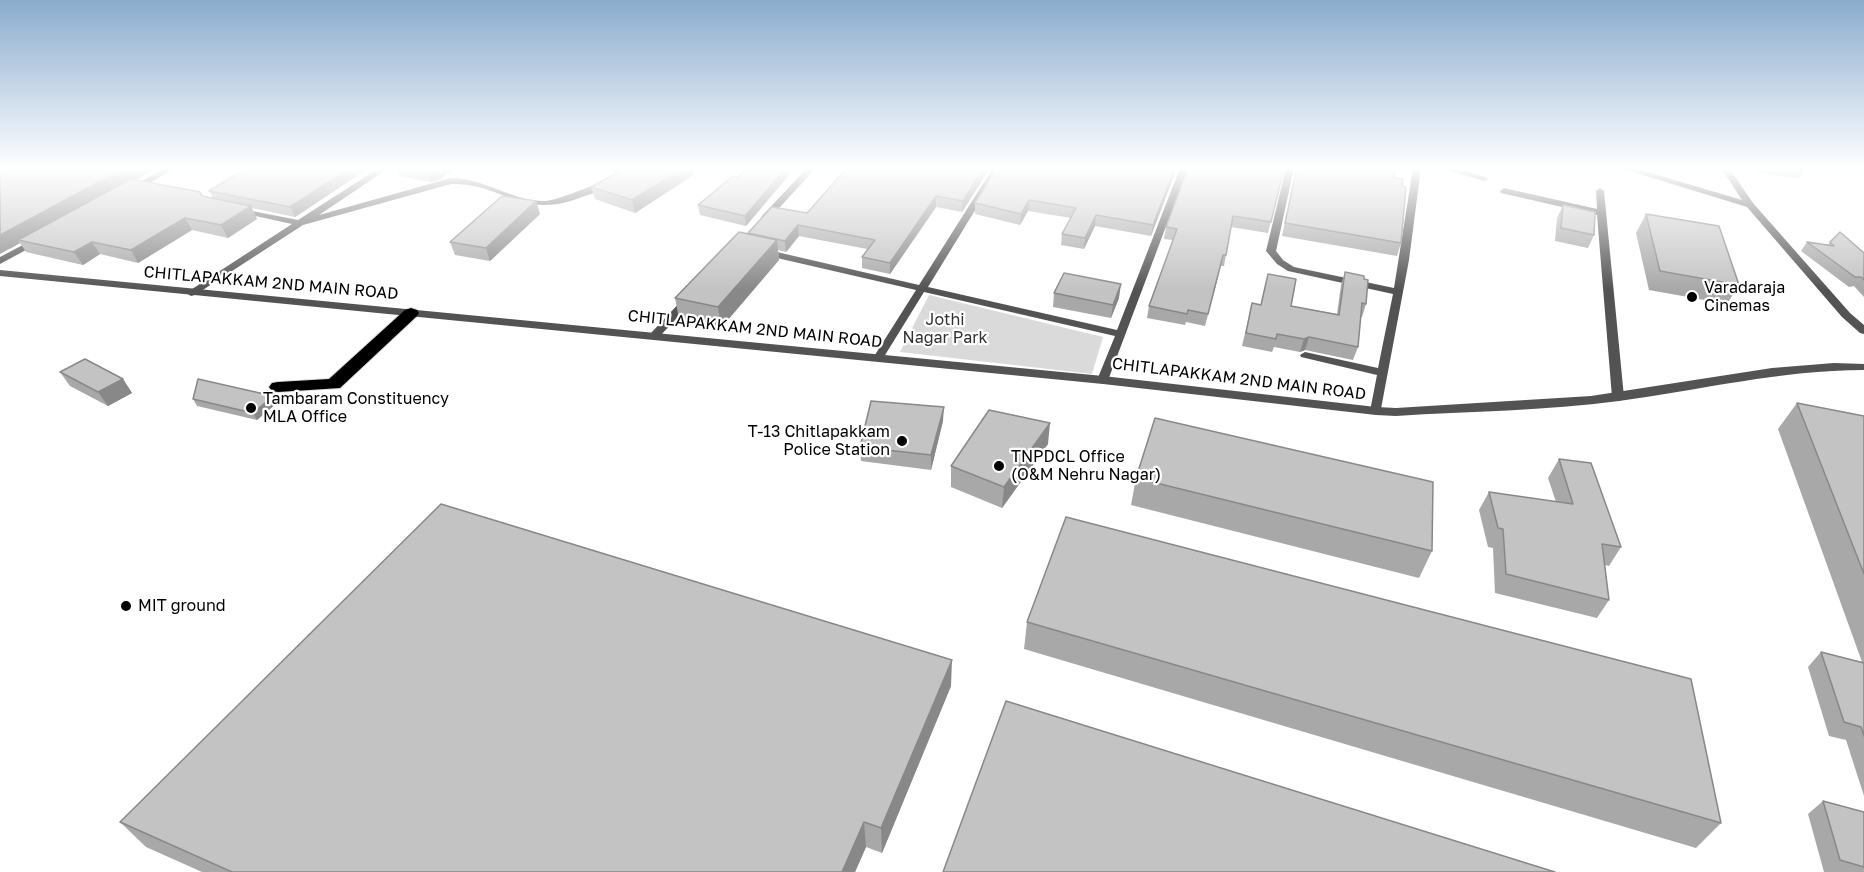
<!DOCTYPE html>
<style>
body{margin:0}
canvas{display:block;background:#fff}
</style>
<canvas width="1864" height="872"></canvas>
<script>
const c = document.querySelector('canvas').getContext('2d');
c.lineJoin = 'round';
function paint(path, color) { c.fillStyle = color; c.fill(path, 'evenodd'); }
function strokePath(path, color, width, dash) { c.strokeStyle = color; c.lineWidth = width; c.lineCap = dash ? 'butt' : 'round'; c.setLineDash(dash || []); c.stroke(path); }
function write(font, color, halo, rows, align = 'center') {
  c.font = font + ' "Golos Text",sans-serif'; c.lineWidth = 4.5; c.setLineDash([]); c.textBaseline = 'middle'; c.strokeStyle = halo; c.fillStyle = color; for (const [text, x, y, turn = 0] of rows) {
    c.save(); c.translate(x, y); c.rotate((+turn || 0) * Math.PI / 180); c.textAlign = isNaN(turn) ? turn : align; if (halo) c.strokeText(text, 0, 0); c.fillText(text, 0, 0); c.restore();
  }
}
paint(new Path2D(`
 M 929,295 L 1103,337 L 1092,374 L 900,352 Z`), '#dadada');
const motorway = new Path2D(`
 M 411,308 L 417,310 L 419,313 L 417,316 L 340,388 L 278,392 L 272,391 L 269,387 L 272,383 L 278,382 L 329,379 L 405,310 Z`);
strokePath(motorway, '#dbdbdb', 2);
paint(new Path2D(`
 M 164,168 L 175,168 L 136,191 L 133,192 L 129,189 Z
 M 379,168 L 389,168 L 319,215 L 451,178 C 485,178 513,202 546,201 C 561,200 602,180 608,182 C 609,182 610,183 611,184 C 604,190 592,194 582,197 C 521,221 504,183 451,184 L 303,225 L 195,295 L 191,296 L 186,293 L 292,224 L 237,212 L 237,208 L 298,220 Z
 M 807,168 L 816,168 L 768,220 L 762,220 L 762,216 Z
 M 993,168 L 1001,168 L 928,287 L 1117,330 L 1180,168 L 1188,168 L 1107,383 L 1103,384 L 1097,380 L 1115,336 L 924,292 L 882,360 L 874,360 L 873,358 L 916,290 L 764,255 L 759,252 L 764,249 L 919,285 Z
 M 1286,168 L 1294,168 L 1276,251 L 1283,260 L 1294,267 L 1394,288 L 1413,168 L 1421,168 L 1409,260 L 1380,414 L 1372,414 L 1370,411 L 1377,375 L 1301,357 L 1300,355 L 1305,352 L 1378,368 L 1393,294 L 1288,271 L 1277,264 L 1266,251 Z
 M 1439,168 L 1455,168 L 1489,178 L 1485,181 Z
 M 1620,168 L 1634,168 L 1742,200 L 1721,168 L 1729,168 L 1753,203 L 1850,313 L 1864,325 L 1864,334 L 1860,333 L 1842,317 L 1747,207 Z
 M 1504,188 L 1597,209 L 1596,191 L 1600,188 L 1604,191 L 1624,397 L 1622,400 L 1618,401 L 1612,397 L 1597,215 L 1501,193 L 1500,191 Z
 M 36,238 L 39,239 L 39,243 L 0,264 L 0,257 Z
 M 689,296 L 693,297 L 693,301 L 659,337 L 651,337 L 650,335 L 651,333 L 685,297 Z`), '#535353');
paint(new Path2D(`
 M 0,270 L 1103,376 L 1376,407 L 1396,408 L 1591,396 L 1772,368 L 1834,363 L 1864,364 L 1864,370 C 1781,370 1701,390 1619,401 C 1546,411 1470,411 1396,416 L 1376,415 L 1103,384 L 0,276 Z`), '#535353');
paint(motorway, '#000');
paint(new Path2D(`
 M 0,168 L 157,168 L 136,180 L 213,198 L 209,191 L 247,168 L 369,168 L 295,217 L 252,208 L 257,219 L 228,238 L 192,230 L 138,263 L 100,254 L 83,265 L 26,252 L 20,243 L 10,249 Z
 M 396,168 L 456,168 L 439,180 L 430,182 L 399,176 Z
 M 608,168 L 694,168 L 695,174 L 635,213 L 595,199 L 591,187 L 616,174 Z
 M 747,168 L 789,168 L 789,175 L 746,226 L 700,215 L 698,205 L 738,177 Z
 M 847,168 L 990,168 L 962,212 L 936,207 L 890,274 L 862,268 L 862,257 L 867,249 L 799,236 L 786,252 L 778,250 L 779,260 L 721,328 L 679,319 L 675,298 L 748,234 L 748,233 L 807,213 Z
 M 1177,168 L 1151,236 L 1095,226 L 1084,249 L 1061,245 L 1062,234 L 1071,218 L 1028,211 L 1020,225 L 975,214 L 975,203 Z
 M 1284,168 L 1268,233 L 1231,227 L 1224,266 L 1221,266 L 1205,326 L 1186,322 L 1185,325 L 1147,318 L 1149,306 L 1173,240 L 1164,239 L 1166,227 Z
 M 1296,168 L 1394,178 L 1401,243 L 1397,256 L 1282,236 Z
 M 1755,168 L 1805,168 L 1800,178 L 1758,173 Z
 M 1859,168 L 1864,168 L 1864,174 Z
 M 536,201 L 540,214 L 490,261 L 455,255 L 450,242 Z
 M 1563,205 L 1594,235 L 1588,248 L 1555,241 L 1557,218 Z
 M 1646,214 L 1739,285 L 1727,304 L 1649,290 L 1636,233 Z
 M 1807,242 L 1828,245 L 1830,242 L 1864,253 L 1864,297 L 1854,286 L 1849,287 L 1801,251 Z
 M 1345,272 L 1366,304 L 1362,317 L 1360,317 L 1358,347 L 1353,360 L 1305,350 L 1300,352 L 1274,347 L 1272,352 L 1242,346 L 1252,303 L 1261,305 L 1291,306 L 1337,314 L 1341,285 Z
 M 1054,293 L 1119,298 L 1111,318 L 1053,307 Z
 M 60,372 L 123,379 L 132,393 L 108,406 L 70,386 Z
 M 193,399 L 277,403 L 257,420 L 197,406 Z
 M 1797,403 L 1864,416 L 1864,796 L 1846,740 L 1829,736 L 1808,667 L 1821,652 L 1862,662 L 1778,429 Z
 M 943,421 L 931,470 L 861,461 L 860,447 Z
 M 1048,444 L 1002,508 L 951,487 L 951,466 Z
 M 1559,459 L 1621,547 L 1609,566 L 1605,565 L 1609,600 L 1597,618 L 1495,593 L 1493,548 L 1488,547 L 1479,510 L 1489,492 L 1556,502 L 1548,478 Z
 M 1136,478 L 1432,551 L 1419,578 L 1131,505 Z
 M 1027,622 L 1721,823 L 1696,848 L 1024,649 Z
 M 951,686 L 882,853 L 866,847 L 855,872 L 202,872 L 146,847 L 120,822 Z
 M 1823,801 L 1864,812 L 1864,872 L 1824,872 L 1808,814 Z`), '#a8a8a8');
paint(new Path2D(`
 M 125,168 L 157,168 L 24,241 L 18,240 L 20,243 L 0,254 L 0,235 Z
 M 350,168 L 369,168 L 295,217 L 290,207 Z
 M 431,168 L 456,168 L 439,180 L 430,182 L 425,170 Z
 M 615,168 L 632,168 L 616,174 Z
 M 683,168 L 694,168 L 695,174 L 635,213 L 632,200 Z
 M 786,168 L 789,168 L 789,175 L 746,226 L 745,216 Z
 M 984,168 L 990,168 L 962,212 L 963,201 Z
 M 1175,168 L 1177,168 L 1151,236 L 1153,225 Z
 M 936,196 L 936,207 L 890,274 L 890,263 Z
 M 1029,200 L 1028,211 L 1020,225 L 1021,214 Z
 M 536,201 L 540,214 L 490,261 L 486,248 Z
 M 251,206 L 257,219 L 228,238 L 221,225 Z
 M 1096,215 L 1095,226 L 1084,249 L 1085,238 Z
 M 185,218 L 192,230 L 138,263 L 131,250 Z
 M 798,225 L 799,236 L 786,252 L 785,241 Z
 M 777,240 L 779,260 L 721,328 L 718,307 Z
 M 92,242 L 100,254 L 83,265 L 74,252 Z
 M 1121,284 L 1119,298 L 1111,318 L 1113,305 Z
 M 1309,337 L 1305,350 L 1300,352 L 1304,339 Z
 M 123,379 L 132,393 L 108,406 L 98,392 Z
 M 273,396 L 277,403 L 257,420 L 253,413 Z
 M 944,407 L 943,421 L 931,470 L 931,455 Z
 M 1050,423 L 1048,444 L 1002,508 L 1004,487 Z
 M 952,660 L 951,686 L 882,853 L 881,828 Z
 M 864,822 L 866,847 L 855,872 L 842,872 Z`), '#888');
const building = new Path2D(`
 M 0,168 L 125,168 L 0,235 Z
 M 247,168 L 350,168 L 290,207 L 209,191 Z
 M 626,168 L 683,168 L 632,200 L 591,187 Z
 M 747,168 L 786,168 L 745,216 L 698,205 L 733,176 L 738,177 Z
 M 847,168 L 984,168 L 963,201 L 936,196 L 890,263 L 862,257 L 875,240 L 798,225 L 785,241 L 748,233 L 772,207 L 807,213 Z
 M 997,168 L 1175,168 L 1153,225 L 1096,215 L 1085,238 L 1062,234 L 1076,208 L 1029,200 L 1021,214 L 975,203 Z
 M 1188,168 L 1284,168 L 1271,222 L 1233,216 L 1226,255 L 1223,255 L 1208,314 L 1188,310 L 1187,314 L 1149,306 L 1177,229 L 1166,227 Z
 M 1297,168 L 1395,168 L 1394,178 L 1403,179 L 1402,186 L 1406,187 L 1401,243 L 1285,223 Z
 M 131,179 L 200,192 L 202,196 L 251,206 L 221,225 L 185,218 L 131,250 L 92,242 L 74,252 L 18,240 Z
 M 502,196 L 536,201 L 486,248 L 450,242 Z
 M 1563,205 L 1595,212 L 1594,235 L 1561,228 Z
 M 1646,214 L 1719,226 L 1739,285 L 1660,271 Z
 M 739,232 L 777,240 L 718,307 L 675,298 Z
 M 1840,232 L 1864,253 L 1864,280 L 1861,277 L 1855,277 L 1807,242 L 1834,246 L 1830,242 Z
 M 1345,272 L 1364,276 L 1364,279 L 1368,280 L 1366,304 L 1362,303 L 1358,347 L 1309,337 L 1304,339 L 1277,334 L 1276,339 L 1246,333 L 1252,303 L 1261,305 L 1268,274 L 1296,279 L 1291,306 L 1339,315 Z
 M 1064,273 L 1121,284 L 1113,305 L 1054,293 Z
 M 85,359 L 123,379 L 98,392 L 60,372 Z
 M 198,379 L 273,396 L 253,413 L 193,399 Z
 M 871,401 L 944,407 L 931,455 L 860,447 Z
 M 1797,403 L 1864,416 L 1864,574 Z
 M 989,410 L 1050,423 L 1004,487 L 951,466 Z
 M 1155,418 L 1433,482 L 1432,551 L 1136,478 Z
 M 1559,459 L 1591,463 L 1621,547 L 1602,544 L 1609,600 L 1506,574 L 1503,529 L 1498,528 L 1489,492 L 1573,504 Z
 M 441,504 L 952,660 L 881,828 L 864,822 L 842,872 L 232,872 L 120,822 Z
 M 1066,517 L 1691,679 L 1721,823 L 1027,622 Z
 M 1821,652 L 1864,663 L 1864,736 L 1861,727 L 1844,722 Z
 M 1006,701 L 1555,872 L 943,872 Z
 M 1823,801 L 1864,812 L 1864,867 L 1840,860 Z`);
paint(building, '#c3c3c3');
strokePath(building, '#888', 1.5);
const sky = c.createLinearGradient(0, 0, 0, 290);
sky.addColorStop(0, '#8baccc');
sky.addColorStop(0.58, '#fff');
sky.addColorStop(1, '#ffffff00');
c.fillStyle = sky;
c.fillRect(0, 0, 1864, 290);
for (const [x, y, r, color] of [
 [1692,297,6,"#000"],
 [251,408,6,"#000"],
 [902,441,6,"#000"],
 [999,466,6,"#000"],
 [126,606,6,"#000"]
]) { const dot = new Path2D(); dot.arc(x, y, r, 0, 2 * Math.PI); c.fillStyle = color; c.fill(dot); strokePath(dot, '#fff', 2); }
write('16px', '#000', '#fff', [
 ["CHITLAPAKKAM 2ND MAIN ROAD",271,283,5],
 ["CHITLAPAKKAM 2ND MAIN ROAD",755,329,6],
 ["CHITLAPAKKAM 2ND MAIN ROAD",1239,379,7]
]);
write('16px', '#000', '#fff', [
 ["Varadaraja",1704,288],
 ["Cinemas",1704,306],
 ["Tambaram Constituency",263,399],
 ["MLA Office",263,417],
 ["T-13 Chitlapakkam",890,432,"right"],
 ["Police Station",890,450,"right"],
 ["TNPDCL Office",1011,457],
 ["(O&M Nehru Nagar)",1011,475],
 ["MIT ground",138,606]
], 'left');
write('16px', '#313131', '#fff', [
 ["Jothi",945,320],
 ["Nagar Park",945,338]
]);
</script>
